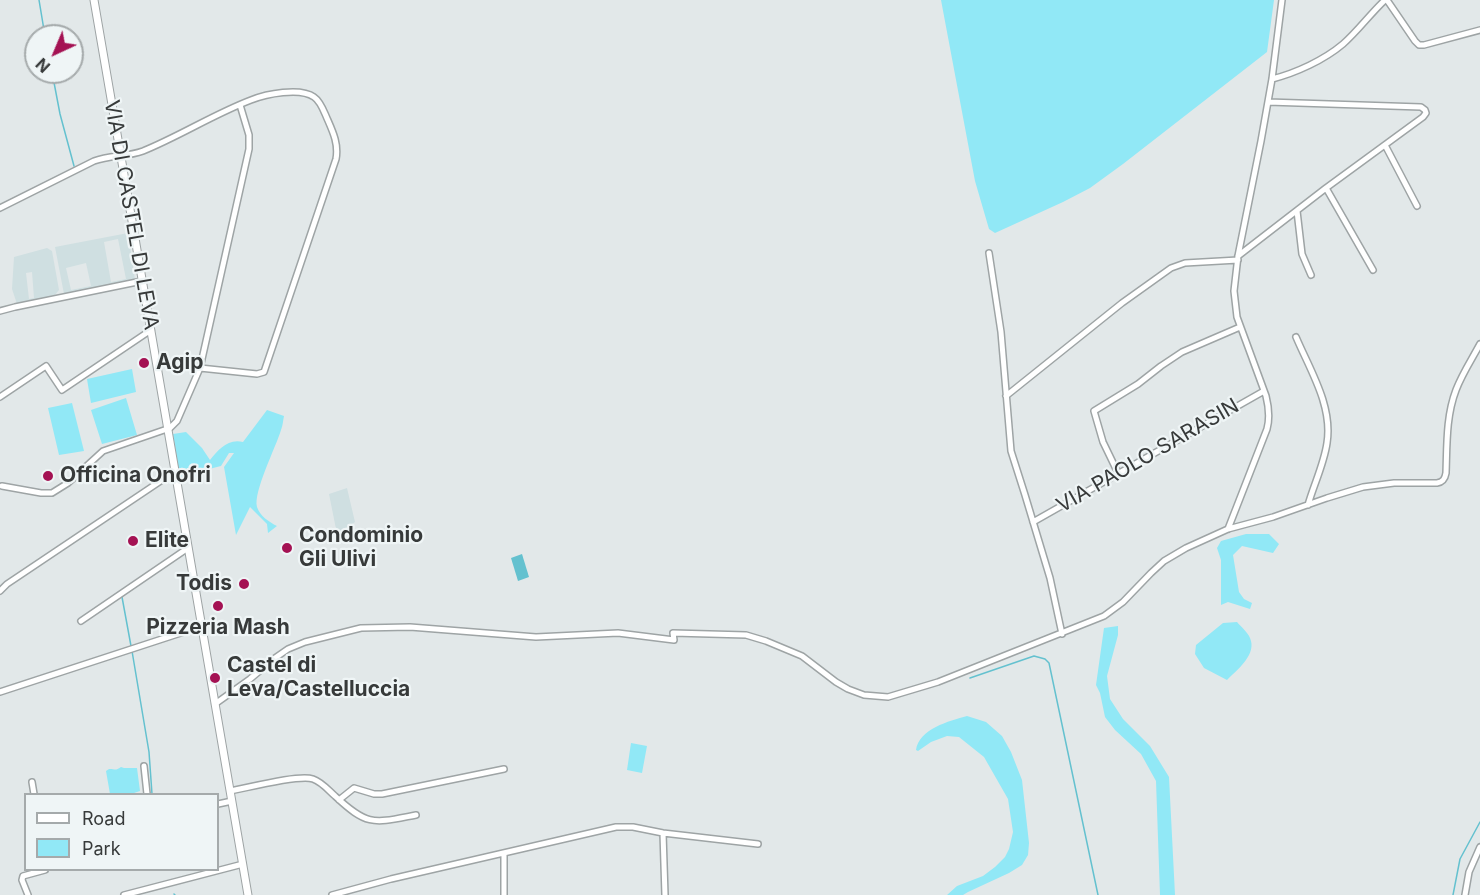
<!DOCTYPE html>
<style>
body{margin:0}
#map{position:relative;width:1480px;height:895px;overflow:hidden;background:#e2e8e9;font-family:Inter,sans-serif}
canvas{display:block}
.legend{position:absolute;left:24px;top:793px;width:195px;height:78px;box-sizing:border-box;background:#eff5f6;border:2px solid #a5aaab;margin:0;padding:8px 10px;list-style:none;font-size:18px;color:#373a3a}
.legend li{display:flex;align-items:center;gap:12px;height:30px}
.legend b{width:30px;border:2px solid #a5aaab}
.north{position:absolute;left:24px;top:24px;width:60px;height:60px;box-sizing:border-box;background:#eff5f6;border:2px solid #a5aaab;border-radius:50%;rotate:224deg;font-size:16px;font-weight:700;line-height:24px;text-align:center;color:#373a3a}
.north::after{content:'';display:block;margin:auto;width:21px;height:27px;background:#a41253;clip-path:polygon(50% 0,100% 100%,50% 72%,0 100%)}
</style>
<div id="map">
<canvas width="1480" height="895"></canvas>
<ul class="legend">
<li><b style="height:8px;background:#fff"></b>Road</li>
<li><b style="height:16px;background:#91e8f6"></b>Park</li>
</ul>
<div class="north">N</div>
</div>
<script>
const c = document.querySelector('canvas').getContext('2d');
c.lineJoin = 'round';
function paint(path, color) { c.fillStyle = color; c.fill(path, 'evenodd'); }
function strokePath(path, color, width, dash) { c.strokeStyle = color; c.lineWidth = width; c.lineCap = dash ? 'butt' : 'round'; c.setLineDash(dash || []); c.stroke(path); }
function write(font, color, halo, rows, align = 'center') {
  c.font = font + ' Inter,sans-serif'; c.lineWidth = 4.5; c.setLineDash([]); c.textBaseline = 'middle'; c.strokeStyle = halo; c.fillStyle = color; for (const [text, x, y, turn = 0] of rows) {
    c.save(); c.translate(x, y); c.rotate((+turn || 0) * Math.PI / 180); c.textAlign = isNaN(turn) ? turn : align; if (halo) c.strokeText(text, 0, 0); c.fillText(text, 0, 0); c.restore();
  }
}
paint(new Path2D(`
 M 128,233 L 135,280 L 64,294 L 55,247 ZM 118,239 L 126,279 L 111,282 L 104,242 ZM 86,263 L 91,286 L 71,290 L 66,268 Z
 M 47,248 L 52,251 L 59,290 L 54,296 L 17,304 L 12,289 L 14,257 ZM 32,272 L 34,298 L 29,299 L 26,273 Z
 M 347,488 L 355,522 L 337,534 L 329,494 Z`), '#cfdfe1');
paint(new Path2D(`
 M 941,0 L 1274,0 L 1267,52 L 1123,164 L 1090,188 L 1063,202 L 995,233 L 989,229 L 975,181 Z
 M 132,369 L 136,392 L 91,403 L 87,379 Z
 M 126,398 L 137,435 L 102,444 L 91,410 Z
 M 72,403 L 84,451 L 59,455 L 48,408 Z
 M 267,410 L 284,416 C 283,420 283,425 281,430 C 276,447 253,492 257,507 C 260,516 269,522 277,526 L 268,533 L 267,524 L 250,507 L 236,535 L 224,467 L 234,453 L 229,453 L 221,466 L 205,470 L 193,478 L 180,478 L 173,434 L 186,432 L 202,448 L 210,460 C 218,450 228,438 243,442 Z
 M 1246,534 L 1269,534 L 1279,544 L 1273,553 L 1242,546 L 1233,555 L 1239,592 L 1244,599 L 1252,603 L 1250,609 L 1228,602 L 1221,605 L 1221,560 L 1217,548 L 1221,541 Z
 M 1237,622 C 1241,627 1250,634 1251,641 C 1255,656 1236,671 1227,680 L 1204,668 L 1195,654 L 1196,645 L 1223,623 Z
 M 1118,626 L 1118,635 L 1107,676 L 1110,699 L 1123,719 L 1150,746 L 1169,777 L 1175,895 L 1160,895 L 1156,781 L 1141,754 L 1115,730 L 1105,717 L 1100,693 L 1096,685 L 1104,628 Z
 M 967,716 L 986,722 L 1002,736 L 1011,752 L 1022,780 L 1029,843 L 1028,855 L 1022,865 L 1009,873 L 968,892 L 963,895 L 947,895 L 957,886 L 983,876 L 995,867 L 1005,857 L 1009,849 L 1013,832 L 1008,799 L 984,757 L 959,737 L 947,736 L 931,742 L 918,751 L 916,750 C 919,729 949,721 967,716 Z
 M 631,743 L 647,746 L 642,773 L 627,770 Z
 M 121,767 L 124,768 L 137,768 L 140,791 L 134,793 L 133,794 L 110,794 L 106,771 L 109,769 C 116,769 115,771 121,767 Z`), '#91e8f6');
paint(new Path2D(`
 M 522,554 L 529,577 L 518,581 L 511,558 Z`), '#64c1cf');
strokePath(new Path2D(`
 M 39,0 L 45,36
 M 52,72 L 60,114 L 74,166
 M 122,597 L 131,646
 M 132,651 L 149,752 L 152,794
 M 970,678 L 1034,656 L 1045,659 L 1049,663 L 1098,895
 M 174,894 L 175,895
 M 1453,895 L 1460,859 L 1480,822`), '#64c1cf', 1.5);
const street = new Path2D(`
 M 1387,0 L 1415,41 L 1419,45 L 1424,45 L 1480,30
 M 1272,79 C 1296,73 1324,60 1343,44 C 1358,31 1370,14 1385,0
 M 1385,145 L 1417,206
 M 1326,188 L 1373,270
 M 0,208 L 94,161 C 110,155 127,157 143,151 C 180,136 214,114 251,100 C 266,94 300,87 314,97 C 320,101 323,109 326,116 C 332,130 339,143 336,159 L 264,372 L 257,374 L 200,368 L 177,421 L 170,428 L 103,451 L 68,483 L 52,493 L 41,493 L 2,486
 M 1297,211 L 1302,254 L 1311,275
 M 989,253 L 1001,332 L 1011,451 L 1025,495 L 1050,578 L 1062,634
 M 1238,256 L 1326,188 L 1423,117 L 1426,113 L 1425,110 L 1421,107 L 1268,102
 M 0,311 L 15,307 L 142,281
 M 1296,337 C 1310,370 1333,406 1327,443 C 1324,464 1314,484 1308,505
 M 200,368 L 249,149 L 249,135 L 240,105
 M 1006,396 L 1122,303 L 1171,268 L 1185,263 L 1238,260
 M 0,397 L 46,366 L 62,390 L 151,330
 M 1118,473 L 1103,442 L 1094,411 L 1138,384 L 1161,366 L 1182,352 L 1240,327
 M 1033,522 L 1264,391
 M 1228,529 L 1267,429 C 1270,418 1269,408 1266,396 L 1237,317 L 1234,291 L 1238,256 L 1261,141 L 1272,79 L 1282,0
 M 0,591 L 7,584 L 174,472
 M 81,621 L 188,548
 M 0,692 L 202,626
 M 215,704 L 250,679 L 275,658 L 288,649 L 305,642 L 361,628 L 410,627 L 536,637 L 618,633 L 674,640 L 673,633 L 746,635 L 766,641 L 802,656 L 836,682 L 848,689 L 864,695 L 888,697 L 938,682 L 1104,616 L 1123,602 L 1151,573 L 1164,561 L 1186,548 L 1228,529 L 1273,517 L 1327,498 L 1363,487 L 1394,483 L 1437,483 C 1443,482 1445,479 1446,473 C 1447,445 1446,416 1456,390 C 1462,374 1472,359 1480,344
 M 144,766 L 147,794
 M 32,782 L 34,794
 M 230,791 C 247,788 299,774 313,779 C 322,782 329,791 335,796 C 368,827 374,823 416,815
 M 339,800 L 354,788 L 374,794 L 382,794 L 504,769
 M 218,804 L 232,801
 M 663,833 L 665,895
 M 504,853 L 504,895
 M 28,895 L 22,880 L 23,876 L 45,870
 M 124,895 L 243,864
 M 332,895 L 391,879 L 616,827 L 633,827 L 663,833 L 758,844
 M 1465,895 L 1469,872 L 1480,847`);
const secondary = new Path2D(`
 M 94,0 L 248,895`);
strokePath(street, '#9ea4a5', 8);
strokePath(secondary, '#9ea4a5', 9);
strokePath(street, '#fff', 5);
strokePath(secondary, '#fff', 7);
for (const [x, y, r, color] of [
 [144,363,6,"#a41253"],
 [48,476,6,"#a41253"],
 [133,541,6,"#a41253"],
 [287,548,6,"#a41253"],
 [244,584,6,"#a41253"],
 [218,606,6,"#a41253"],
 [215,678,6,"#a41253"]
]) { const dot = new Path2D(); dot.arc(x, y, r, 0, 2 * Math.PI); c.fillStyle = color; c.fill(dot); strokePath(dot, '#eff5f6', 2); }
write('21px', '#373a3a', '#eff5f6', [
 ["VIA DI CASTEL DI LEVA",131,215,80],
 ["VIA PAOLO SARASIN",1148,456,-30]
]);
write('bold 21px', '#373a3a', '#eff5f6', [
 ["Agip",156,363],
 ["Officina Onofri",60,476],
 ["Condominio",299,536],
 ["Gli Ulivi",299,560],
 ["Elite",145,541],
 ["Todis",232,584,"right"],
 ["Pizzeria Mash",218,628,"center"],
 ["Castel di",227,666],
 ["Leva/Castelluccia",227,690]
], 'left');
</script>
